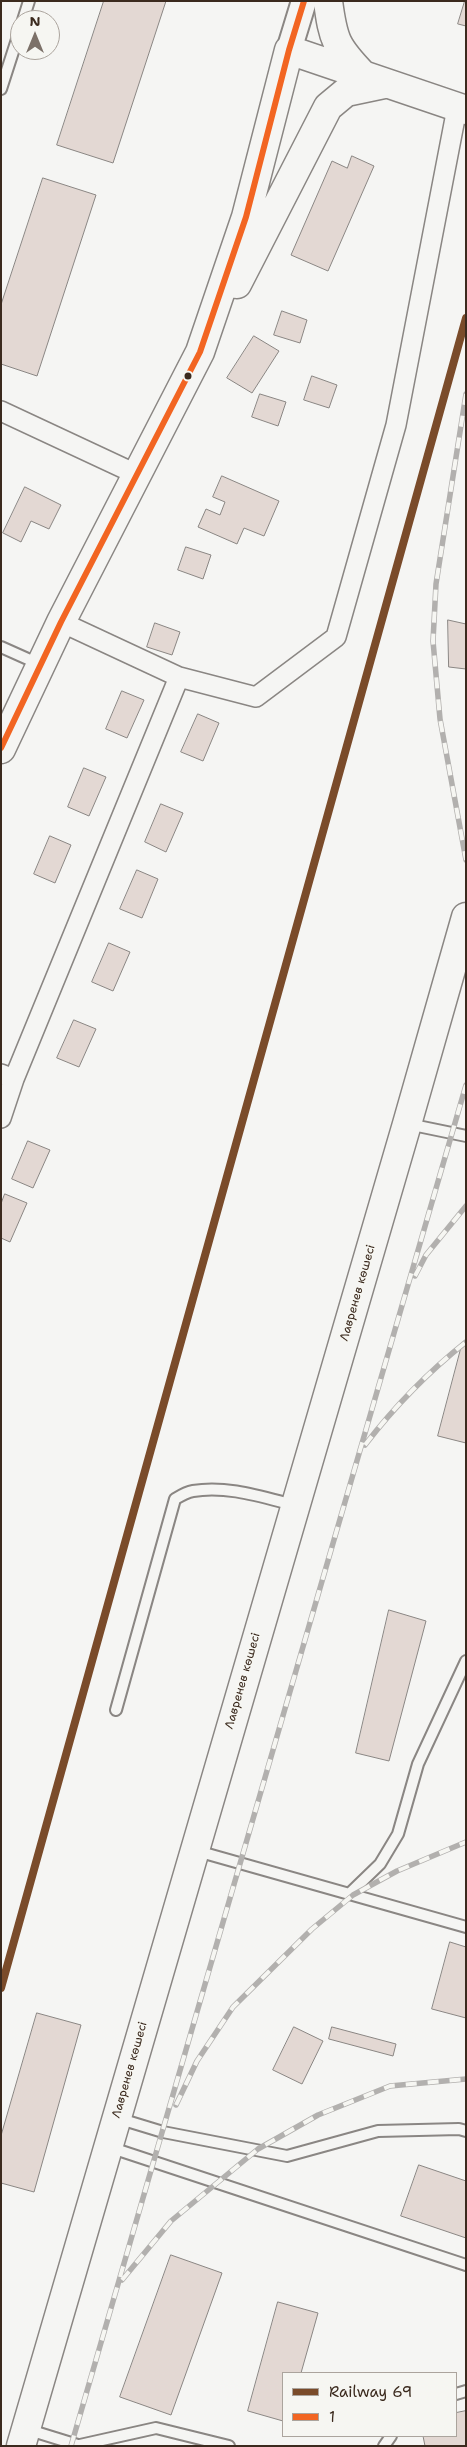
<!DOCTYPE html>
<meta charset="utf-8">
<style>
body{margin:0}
#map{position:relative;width:467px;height:2447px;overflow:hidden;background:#f5f5f3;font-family:"Shantell Sans",sans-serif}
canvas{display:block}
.frame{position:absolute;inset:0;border:2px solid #3b2a1e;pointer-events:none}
.legend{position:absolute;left:282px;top:2372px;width:175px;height:65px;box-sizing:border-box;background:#f6f6f2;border:1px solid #aba49d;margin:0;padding:6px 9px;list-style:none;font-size:15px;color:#3b2a1e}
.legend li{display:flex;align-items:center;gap:10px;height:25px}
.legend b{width:25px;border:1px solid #aba49d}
.north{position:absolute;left:10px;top:10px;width:50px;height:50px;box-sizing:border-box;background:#f6f6f2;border:1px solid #aba49d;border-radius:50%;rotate:0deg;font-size:14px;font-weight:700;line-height:20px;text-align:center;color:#3b2a1e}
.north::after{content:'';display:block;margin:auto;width:18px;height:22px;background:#7c7169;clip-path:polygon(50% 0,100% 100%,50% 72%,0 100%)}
</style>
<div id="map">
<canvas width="467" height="2447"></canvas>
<div class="frame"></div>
<ul class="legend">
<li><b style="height:6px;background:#7a4b2a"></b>Railway 69</li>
<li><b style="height:6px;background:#f26522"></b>1</li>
</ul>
<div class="north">N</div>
</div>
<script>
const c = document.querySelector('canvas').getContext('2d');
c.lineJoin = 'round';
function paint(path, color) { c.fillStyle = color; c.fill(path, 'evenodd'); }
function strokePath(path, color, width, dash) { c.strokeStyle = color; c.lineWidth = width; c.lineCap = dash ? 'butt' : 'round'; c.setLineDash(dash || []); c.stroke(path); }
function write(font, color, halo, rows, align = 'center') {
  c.font = font + ' "Shantell Sans",sans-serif'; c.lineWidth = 4; c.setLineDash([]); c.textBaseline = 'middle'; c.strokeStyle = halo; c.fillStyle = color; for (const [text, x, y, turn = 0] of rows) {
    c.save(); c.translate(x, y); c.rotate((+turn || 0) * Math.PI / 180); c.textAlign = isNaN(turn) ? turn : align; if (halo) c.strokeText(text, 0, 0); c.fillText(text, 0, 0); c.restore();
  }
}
const building = new Path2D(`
 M 104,1 L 166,1 L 113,163 L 57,145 Z
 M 465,1 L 466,1 L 466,26 L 458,24 Z
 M 352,156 L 374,166 L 328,271 L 291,255 L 332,161 L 347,168 Z
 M 43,178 L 96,195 L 37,376 L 1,364 L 1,305 Z
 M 282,311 L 307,320 L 300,343 L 274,335 Z
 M 254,336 L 279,351 L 252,393 L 227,378 Z
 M 312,376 L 337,385 L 329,408 L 304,400 Z
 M 260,394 L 286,402 L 278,426 L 252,417 Z
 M 222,476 L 279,501 L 264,536 L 244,528 L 237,544 L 198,527 L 206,509 L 220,515 L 225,502 L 213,497 Z
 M 25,487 L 61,505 L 49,529 L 31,521 L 21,542 L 3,533 Z
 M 186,547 L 211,555 L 203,579 L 178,570 Z
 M 448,620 L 466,624 L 466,669 L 449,667 Z
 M 155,623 L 180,632 L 172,655 L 147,647 Z
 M 122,691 L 144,700 L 127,738 L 106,729 Z
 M 198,714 L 219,723 L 203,761 L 181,752 Z
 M 84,768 L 106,777 L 89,816 L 68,807 Z
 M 161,804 L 183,813 L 166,852 L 145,842 Z
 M 50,836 L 71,845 L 55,883 L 34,874 Z
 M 137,870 L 158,879 L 142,918 L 120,909 Z
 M 109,943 L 130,952 L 113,991 L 92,982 Z
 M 74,1020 L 96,1029 L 79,1067 L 57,1058 Z
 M 28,1141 L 50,1150 L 33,1188 L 12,1179 Z
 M 5,1194 L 27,1203 L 10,1242 L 1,1238 L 1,1204 Z
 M 462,1345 L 466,1346 L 466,1443 L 438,1436 Z
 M 389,1610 L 426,1621 L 389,1761 L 356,1753 Z
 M 450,1942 L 466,1947 L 466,2018 L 432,2009 Z
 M 37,2013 L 81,2025 L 34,2192 L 1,2183 L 1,2136 Z
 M 294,2027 L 323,2041 L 302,2084 L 273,2070 Z
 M 332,2027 L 396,2044 L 393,2056 L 329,2039 Z
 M 419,2165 L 466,2181 L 466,2238 L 401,2216 Z
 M 171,2255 L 222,2273 L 171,2415 L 120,2397 Z
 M 278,2302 L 318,2313 L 301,2373 L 283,2373 L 283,2421 L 248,2411 Z
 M 466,2411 L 466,2446 L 425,2446 L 423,2436 L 456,2436 L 456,2413 Z`);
paint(building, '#e3d8d3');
strokePath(building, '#8a8683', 1);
const service = new Path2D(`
 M 23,20 L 29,1
 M 1,89 L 20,30
 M 1,647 L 39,664
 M 408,1124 L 466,1136
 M 116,1710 L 175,1499 C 180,1496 187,1492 193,1491 C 226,1485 262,1497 294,1505
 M 197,1851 L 466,1927
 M 349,1894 L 380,1864 L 398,1834 L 418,1764 L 466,1661
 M 117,2118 L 163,2132 L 287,2156 L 378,2131 L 459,2129 L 466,2131
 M 109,2147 L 466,2265
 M 456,2394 L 466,2391
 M 26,2429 L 81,2446
 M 80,2445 L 156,2428 L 229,2446
 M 384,2446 L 391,2436`);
const minor = new Path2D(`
 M 1,411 L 138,475
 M 179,677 L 256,697 L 336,637 L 396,425 L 457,108
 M 1,1074 L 14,1079 L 179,677 L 61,622
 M 1,1118 L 14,1079`);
const tertiary = new Path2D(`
 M 289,50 L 304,1`);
const primary = new Path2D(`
 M 328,1 C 333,40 336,47 363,75
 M 237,284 L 328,107 L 346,92 L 384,84
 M 1,749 L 61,622 L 200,352 L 246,217 L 289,50 L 466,110
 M 21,2446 L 407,1124 L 466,917`);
strokePath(service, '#8a8683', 14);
strokePath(minor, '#8a8683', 22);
strokePath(tertiary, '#8a8683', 28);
strokePath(primary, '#8a8683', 31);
strokePath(service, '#f5f5f3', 10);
strokePath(minor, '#f5f5f3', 19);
strokePath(tertiary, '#f5f5f3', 24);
strokePath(primary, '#f5f5f3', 28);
const rail = new Path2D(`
 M 466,394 L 436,584 L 433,641 L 440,719 L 466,860
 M 415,1276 L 426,1255 L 466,1206
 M 365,1445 C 395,1406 427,1373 466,1342
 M 176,2105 L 197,2061 L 233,2007 L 312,1929 L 353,1895 L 397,1871 L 466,1842
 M 122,2280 L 171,2221 L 258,2149 L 318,2115 L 390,2086 L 466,2079
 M 71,2446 L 466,1085`);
strokePath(rail, '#b2b0ae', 5.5);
strokePath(rail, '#f6f6f2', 4, [11]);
strokePath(new Path2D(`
 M 1,748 L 61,622 L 200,352 L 246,217 L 289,50 L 304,1`), '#f26522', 6);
strokePath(new Path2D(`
 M 1,1988 L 466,318`), '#7a4b2a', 8);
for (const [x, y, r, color] of [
 [188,376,4.5,"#3b2a1e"]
]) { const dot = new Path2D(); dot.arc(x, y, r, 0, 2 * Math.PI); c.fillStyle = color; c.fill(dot); strokePath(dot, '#f6f6f2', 2); }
write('12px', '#3b2a1e', '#f6f6f2', [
 ["Лавренев көшесі",358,1293,-74],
 ["Лавренев көшесі",243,1681,-74],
 ["Лавренев көшесі",130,2070,-74]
]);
</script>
